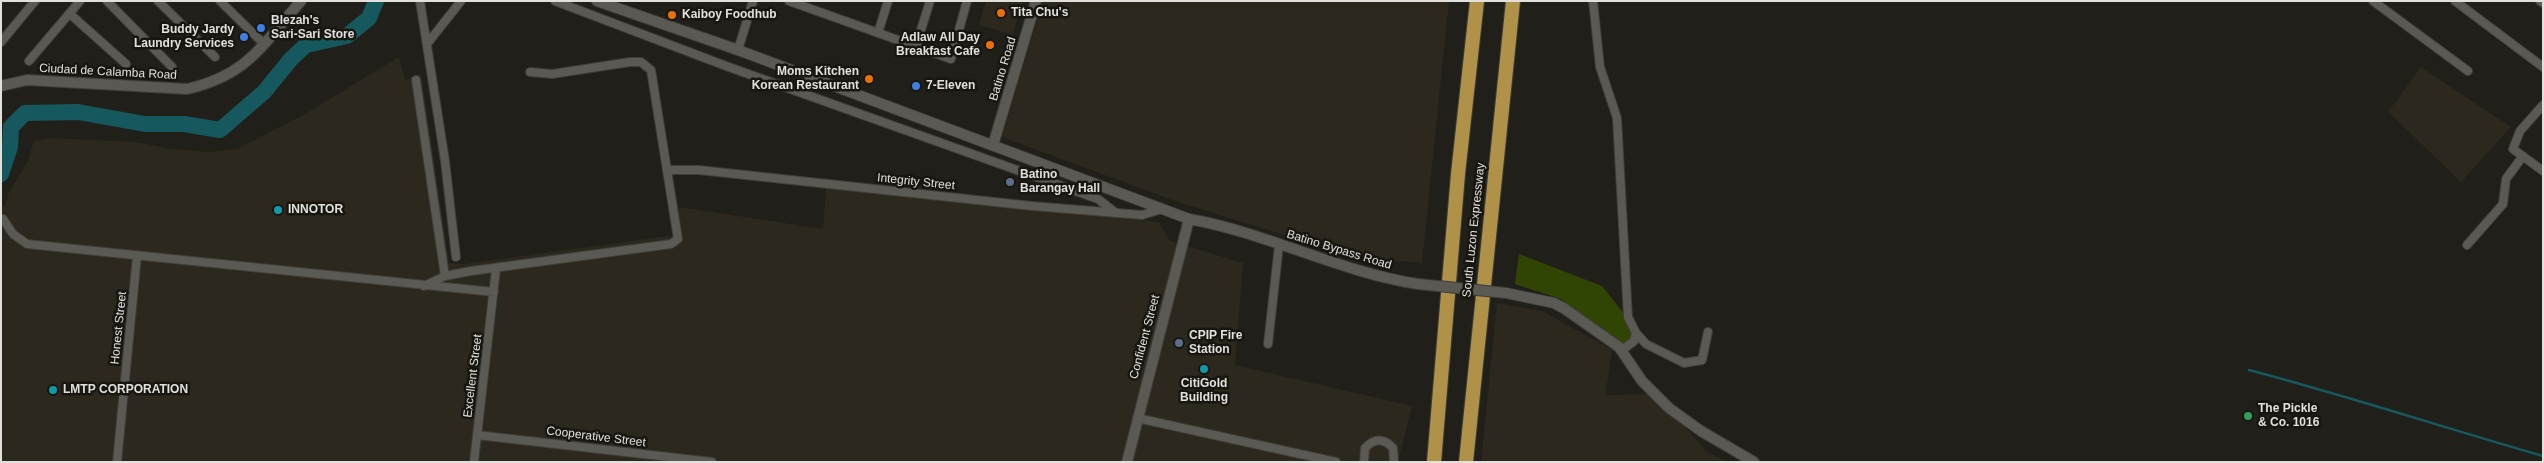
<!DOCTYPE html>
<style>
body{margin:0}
#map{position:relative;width:2544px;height:463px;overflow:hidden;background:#211f1a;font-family:Helvetica,sans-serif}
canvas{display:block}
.frame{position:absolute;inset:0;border:2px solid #e2e0dd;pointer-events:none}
</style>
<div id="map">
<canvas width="2544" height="463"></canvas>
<div class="frame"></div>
</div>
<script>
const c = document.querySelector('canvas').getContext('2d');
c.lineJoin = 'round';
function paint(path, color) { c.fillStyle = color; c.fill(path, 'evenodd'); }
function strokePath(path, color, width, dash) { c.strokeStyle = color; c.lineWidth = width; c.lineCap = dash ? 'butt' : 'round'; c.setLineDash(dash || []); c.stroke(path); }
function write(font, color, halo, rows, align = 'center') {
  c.font = font + ' Helvetica,sans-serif'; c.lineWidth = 5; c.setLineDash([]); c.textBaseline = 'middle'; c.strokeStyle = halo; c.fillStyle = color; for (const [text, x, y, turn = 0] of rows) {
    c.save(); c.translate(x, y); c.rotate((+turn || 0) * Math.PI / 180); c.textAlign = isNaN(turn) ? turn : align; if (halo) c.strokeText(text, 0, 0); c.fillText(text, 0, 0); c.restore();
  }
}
paint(new Path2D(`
 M 986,1 L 1022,1 L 1013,35 L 979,25 Z
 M 1043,1 L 1449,1 L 1422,263 L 1354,257 L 1175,201 L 1002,137 Z
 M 399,57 L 405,80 L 421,74 L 449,263 L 464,264 L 669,236 L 680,240 L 679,207 L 823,229 L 826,187 L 1159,222 L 1170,241 L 1243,263 L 1235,365 L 1412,406 L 1398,462 L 1,462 L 1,208 L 5,206 L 9,192 L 28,161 L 34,141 L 51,138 L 136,142 L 172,149 L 208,152 L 237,149 L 305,114 Z
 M 2421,67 L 2511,127 L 2461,182 L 2388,112 Z
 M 1497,303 L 1542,311 L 1612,350 L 1606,392 L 1608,395 L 1647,394 L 1676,417 L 1708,453 L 1729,462 L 1481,462 Z`), '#2c281d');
paint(new Path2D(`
 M 1519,254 L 1602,286 L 1644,339 L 1621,352 L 1561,299 L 1515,284 Z`), '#304504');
strokePath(new Path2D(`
 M 2249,370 C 2348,396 2445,428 2543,456`), '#15595e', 2.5);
strokePath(new Path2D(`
 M 1,174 L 10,147 L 11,127 L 25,113 L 78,112 L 145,124 L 184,124 L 220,130 L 264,92 L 291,59 L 306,45 L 347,36 L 369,18 L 376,1`), '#15595e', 16);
const street = new Path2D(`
 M 107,1 L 172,67
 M 158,1 L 215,57
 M 220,1 L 264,44
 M 420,1 L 445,161 L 456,257
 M 555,1 L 726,66 L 1098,199 L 1116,213
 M 789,1 L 951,59 L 967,1
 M 1593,1 L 1600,67 L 1617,118 L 1628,317 L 1636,333 L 1634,341 L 1625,348 L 1619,347
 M 2373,1 L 2468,71
 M 2455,1 L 2543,67
 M 2540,1 L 2543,3
 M 70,14 L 126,64
 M 878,33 L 888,1
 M 1,42 L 35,1
 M 427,44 L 461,1
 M 916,46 L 930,1
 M 738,50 L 753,1
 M 29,61 L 80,1
 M 416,80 L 445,276
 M 2543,105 L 2520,131 L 2513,149 L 2543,171
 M 667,170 L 699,170 L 1032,206 L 1142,215 L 1162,209
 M 3,219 L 13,234 L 27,244 L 494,292
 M 2467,245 L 2503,204 L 2506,179 L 2523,156
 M 424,286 L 445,276 L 471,271 L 671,244 L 678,239 L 651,70 L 641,62 L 630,62 L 552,74 L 530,72
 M 1636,333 L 1646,344 L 1684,363 L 1702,360 L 1708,332
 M 1268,344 L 1279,245
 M 1137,418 L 1336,462
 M 477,435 L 712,462
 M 117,462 L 137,256
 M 474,462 L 496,269
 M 1364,462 L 1365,448 C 1374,438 1384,438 1393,448 L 1394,462`);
const secondary = new Path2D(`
 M 597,1 L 738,50 L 1189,219 C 1268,233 1339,272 1418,284
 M 1,86 L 27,80 L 187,89 C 248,75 262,45 301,1
 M 993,145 L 1036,1
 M 1506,293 L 1554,303 L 1565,309 L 1619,347 L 1642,381 L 1669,408 L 1701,431 L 1754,462
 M 1127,462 L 1189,219`);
const highway = new Path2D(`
 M 1434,462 L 1458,174 L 1477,1
 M 1466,462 L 1513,1`);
strokePath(street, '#3f3d39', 10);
strokePath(secondary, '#3f3d39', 12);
strokePath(highway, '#3f3d39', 16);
strokePath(street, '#5b5953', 8);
strokePath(secondary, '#5b5953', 10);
strokePath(highway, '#af9148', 14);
const secondaryBridge = new Path2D(`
 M 1418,284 L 1506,293`);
strokePath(secondaryBridge, '#3f3d39', 12, []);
strokePath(secondaryBridge, '#5b5953', 10);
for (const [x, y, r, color] of [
 [1001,13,5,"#e8710a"],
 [672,15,5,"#e8710a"],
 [261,28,5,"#3f7fe0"],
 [244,37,5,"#3f7fe0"],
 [990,45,5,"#e8710a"],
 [869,79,5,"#e8710a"],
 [916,86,5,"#3f7fe0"],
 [1010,182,5,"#5c6f8a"],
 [278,210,5,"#0f9aa8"],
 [1179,343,5,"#5c6f8a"],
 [1204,369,5,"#0f9aa8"],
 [53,390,5,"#0f9aa8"],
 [2248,416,5,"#2e9e5b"]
]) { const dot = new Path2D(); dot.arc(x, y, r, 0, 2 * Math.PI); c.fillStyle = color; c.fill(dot); strokePath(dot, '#181611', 2); }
write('bold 12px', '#e2e0dd', '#181611', [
 ["Tita Chu's",1011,13],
 ["Kaiboy Foodhub",682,15],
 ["Blezah's",271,21],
 ["Sari-Sari Store",271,35],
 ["Buddy Jardy",234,30,"right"],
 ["Laundry Services",234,44,"right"],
 ["Adlaw All Day",980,38,"right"],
 ["Breakfast Cafe",980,52,"right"],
 ["Moms Kitchen",859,72,"right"],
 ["Korean Restaurant",859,86,"right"],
 ["7-Eleven",926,86],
 ["Batino",1020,175],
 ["Barangay Hall",1020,189],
 ["INNOTOR",288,210],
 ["CPIP Fire",1189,336],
 ["Station",1189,350],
 ["CitiGold",1204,384,"center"],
 ["Building",1204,398,"center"],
 ["LMTP CORPORATION",63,390],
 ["The Pickle",2258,409],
 ["& Co. 1016",2258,423]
], 'left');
write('12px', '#e2e0dd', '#181611', [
 ["Batino Road",1003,69,-73],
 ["Ciudad de Calamba Road",108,72,3],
 ["Integrity Street",916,182,6],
 ["South Luzon Expressway",1474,230,-84],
 ["Batino Bypass Road",1339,250,17],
 ["Honest Street",119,328,-84],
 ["Confident Street",1145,337,-75],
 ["Excellent Street",473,376,-83],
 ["Cooperative Street",596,437,7]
]);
</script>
